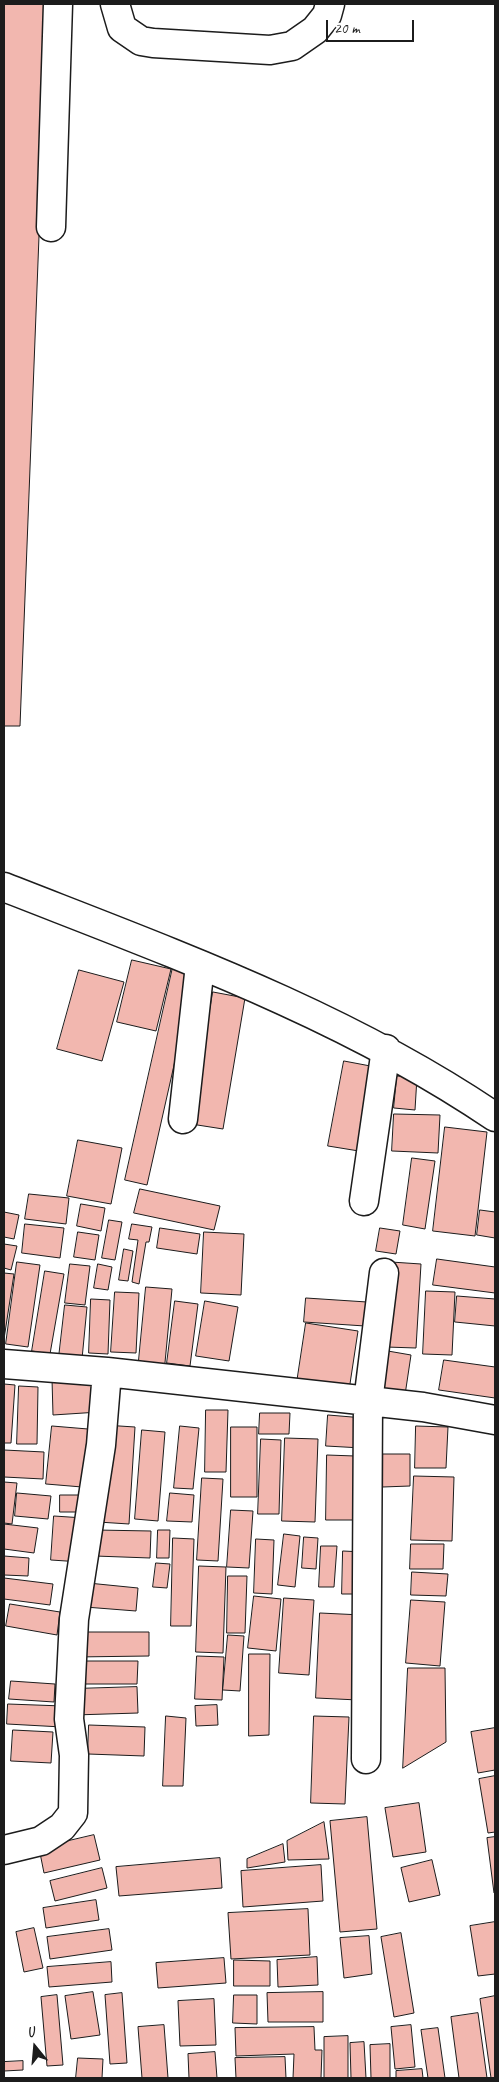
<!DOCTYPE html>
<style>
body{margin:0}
#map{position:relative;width:499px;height:2082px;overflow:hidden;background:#fff;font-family:Caveat,sans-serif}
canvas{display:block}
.frame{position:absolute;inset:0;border:5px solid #1c1c1c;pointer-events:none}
.north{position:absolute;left:10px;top:2022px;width:50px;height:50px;-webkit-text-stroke:4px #fff;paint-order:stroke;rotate:343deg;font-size:14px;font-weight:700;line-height:20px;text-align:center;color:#1c1c1c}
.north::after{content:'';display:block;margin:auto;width:18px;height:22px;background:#1c1c1c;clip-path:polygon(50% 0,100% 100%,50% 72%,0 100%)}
.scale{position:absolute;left:326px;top:20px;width:88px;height:22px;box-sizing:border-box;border:2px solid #1c1c1c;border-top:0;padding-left:6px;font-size:15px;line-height:18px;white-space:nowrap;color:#1c1c1c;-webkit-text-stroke:4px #fff;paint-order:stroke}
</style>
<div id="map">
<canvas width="499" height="2082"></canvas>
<div class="frame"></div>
<div class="north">U</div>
<div class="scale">20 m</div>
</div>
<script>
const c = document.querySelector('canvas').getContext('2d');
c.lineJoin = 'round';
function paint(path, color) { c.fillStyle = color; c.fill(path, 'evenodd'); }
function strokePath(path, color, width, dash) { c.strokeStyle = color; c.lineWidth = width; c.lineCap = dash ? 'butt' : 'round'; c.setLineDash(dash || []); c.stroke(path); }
const building = new Path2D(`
 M 4,4 L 48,4 L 20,726 L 4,726 Z
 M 132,960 L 171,969 L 156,1031 L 117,1022 Z
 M 173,967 L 195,972 L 147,1185 L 125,1180 Z
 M 79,970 L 124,982 L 102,1061 L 57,1049 Z
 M 213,992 L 245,998 L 223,1129 L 191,1124 Z
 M 344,1061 L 381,1068 L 365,1152 L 328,1146 Z
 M 397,1076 L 417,1077 L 415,1110 L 394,1108 Z
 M 394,1114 L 440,1115 L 438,1153 L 392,1151 Z
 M 445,1127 L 487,1132 L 475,1236 L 433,1231 Z
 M 78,1140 L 122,1148 L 111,1204 L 67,1196 Z
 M 412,1158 L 435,1161 L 425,1229 L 403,1225 Z
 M 140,1189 L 220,1206 L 214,1230 L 134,1213 Z
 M 29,1194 L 69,1198 L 66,1224 L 25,1219 Z
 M 81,1204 L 105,1208 L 101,1231 L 77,1226 Z
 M 480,1210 L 495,1212 L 495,1238 L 477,1235 Z
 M 4,1212 L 19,1215 L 14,1239 L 4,1237 Z
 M 109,1220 L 122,1222 L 115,1260 L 102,1258 Z
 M 25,1224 L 64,1228 L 60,1258 L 22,1253 Z
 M 132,1224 L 152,1227 L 149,1242 L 146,1242 L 139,1284 L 132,1282 L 138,1240 L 129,1239 Z
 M 160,1228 L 200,1234 L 197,1254 L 157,1248 Z
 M 380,1228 L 400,1231 L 396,1254 L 376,1251 Z
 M 78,1232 L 99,1235 L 95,1260 L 74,1257 Z
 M 204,1232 L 244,1234 L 241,1295 L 201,1293 Z
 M 4,1244 L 17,1246 L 11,1270 L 4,1268 Z
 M 124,1249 L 133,1251 L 128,1281 L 119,1280 Z
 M 437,1259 L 495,1267 L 495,1293 L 433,1285 Z
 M 17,1262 L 40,1265 L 28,1347 L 6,1344 Z
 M 391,1262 L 421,1264 L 416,1348 L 386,1347 Z
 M 70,1264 L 90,1266 L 85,1305 L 65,1303 Z
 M 98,1264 L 112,1267 L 108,1290 L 94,1288 Z
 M 45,1271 L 64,1274 L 50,1354 L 32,1351 Z
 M 4,1273 L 14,1274 L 4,1339 Z
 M 146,1287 L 172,1289 L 164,1373 L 138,1370 Z
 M 426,1291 L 455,1292 L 452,1355 L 423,1354 Z
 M 115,1292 L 139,1293 L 136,1353 L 111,1352 Z
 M 457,1296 L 495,1299 L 495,1326 L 455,1322 Z
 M 306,1298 L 367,1302 L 365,1326 L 304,1322 Z
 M 91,1299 L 110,1300 L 108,1354 L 89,1353 Z
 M 175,1301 L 198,1304 L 190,1366 L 167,1363 Z
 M 205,1301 L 238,1307 L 229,1361 L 196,1356 Z
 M 65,1305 L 87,1307 L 82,1359 L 59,1357 Z
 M 306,1323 L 358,1331 L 348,1397 L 296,1389 Z
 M 382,1350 L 411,1355 L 405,1395 L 376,1390 Z
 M 444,1360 L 495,1367 L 495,1398 L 439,1390 Z
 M 96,1376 L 99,1412 L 53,1415 L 52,1379 Z
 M 4,1384 L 15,1385 L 11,1443 L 4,1443 Z
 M 19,1386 L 38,1387 L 37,1444 L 17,1444 Z
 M 206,1410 L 228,1410 L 226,1472 L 205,1472 Z
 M 260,1413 L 290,1413 L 289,1434 L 259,1434 Z
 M 328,1415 L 364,1418 L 362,1448 L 326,1446 Z
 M 104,1425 L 135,1427 L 129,1524 L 98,1522 Z
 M 52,1426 L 88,1429 L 82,1487 L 46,1484 Z
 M 180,1426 L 199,1428 L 193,1489 L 174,1488 Z
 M 416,1426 L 448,1427 L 446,1468 L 415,1468 Z
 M 231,1427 L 257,1427 L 257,1497 L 231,1497 Z
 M 142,1430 L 165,1432 L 158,1521 L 135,1519 Z
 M 285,1438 L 318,1439 L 315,1522 L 282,1521 Z
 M 261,1439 L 281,1440 L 279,1514 L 258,1514 Z
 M 4,1450 L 44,1452 L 43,1479 L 4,1477 Z
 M 383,1454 L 410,1454 L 410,1486 L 383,1487 Z
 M 327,1455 L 355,1456 L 354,1520 L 326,1520 Z
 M 414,1476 L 454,1477 L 452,1541 L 411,1540 Z
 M 202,1478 L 223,1479 L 218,1561 L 197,1560 Z
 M 4,1482 L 17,1483 L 12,1524 L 4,1523 Z
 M 17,1493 L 51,1496 L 48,1519 L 15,1516 Z
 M 170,1493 L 194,1495 L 192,1522 L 167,1521 Z
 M 60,1495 L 87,1495 L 87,1512 L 60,1512 Z
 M 231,1510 L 253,1511 L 249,1568 L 227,1567 Z
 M 54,1516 L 84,1518 L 81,1562 L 51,1560 Z
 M 4,1524 L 38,1528 L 34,1553 L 4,1549 Z
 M 96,1530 L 151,1531 L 150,1558 L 95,1556 Z
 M 158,1530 L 170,1530 L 169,1558 L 157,1558 Z
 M 284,1534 L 300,1536 L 295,1587 L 278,1585 Z
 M 304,1537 L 318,1538 L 316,1569 L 302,1568 Z
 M 173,1538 L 194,1539 L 191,1626 L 171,1626 Z
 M 256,1539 L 274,1540 L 272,1594 L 254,1593 Z
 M 411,1544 L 444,1544 L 443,1569 L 410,1569 Z
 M 321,1546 L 337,1546 L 334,1587 L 319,1587 Z
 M 343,1551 L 363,1552 L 362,1594 L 342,1594 Z
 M 4,1556 L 29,1558 L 28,1576 L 4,1575 Z
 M 156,1563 L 170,1564 L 167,1588 L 153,1587 Z
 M 199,1566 L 226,1567 L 223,1653 L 196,1652 Z
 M 412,1572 L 448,1574 L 446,1596 L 411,1595 Z
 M 228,1576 L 247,1576 L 245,1633 L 227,1633 Z
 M 4,1578 L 53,1584 L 50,1605 L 4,1599 Z
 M 88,1583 L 138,1588 L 136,1611 L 85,1607 Z
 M 254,1596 L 281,1599 L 276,1651 L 248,1648 Z
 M 284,1598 L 314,1600 L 309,1675 L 279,1673 Z
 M 411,1600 L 445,1602 L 440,1666 L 406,1663 Z
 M 10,1604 L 60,1612 L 57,1635 L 6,1626 Z
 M 320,1613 L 362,1615 L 358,1700 L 316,1698 Z
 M 75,1632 L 149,1632 L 149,1656 L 75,1657 Z
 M 228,1635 L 244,1636 L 240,1691 L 223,1690 Z
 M 249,1654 L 270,1654 L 269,1735 L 249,1736 Z
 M 197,1656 L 224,1657 L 222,1700 L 195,1699 Z
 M 76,1661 L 138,1661 L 137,1684 L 75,1684 Z
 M 408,1668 L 445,1668 L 446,1742 L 403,1768 Z
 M 11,1681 L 55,1684 L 54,1702 L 9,1699 Z
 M 137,1687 L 138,1713 L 74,1715 L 73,1689 Z
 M 8,1704 L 63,1706 L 62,1727 L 7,1724 Z
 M 217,1705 L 218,1725 L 196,1726 L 195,1706 Z
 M 166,1716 L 186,1718 L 183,1786 L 163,1786 Z
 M 314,1716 L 349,1717 L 345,1804 L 311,1803 Z
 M 89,1725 L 145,1727 L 144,1756 L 88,1754 Z
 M 495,1728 L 495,1770 L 478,1773 L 471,1732 Z
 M 13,1730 L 53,1732 L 51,1763 L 11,1761 Z
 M 495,1776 L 495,1832 L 488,1833 L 479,1779 Z
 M 419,1803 L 426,1852 L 393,1857 L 385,1808 Z
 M 367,1817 L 377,1929 L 340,1932 L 330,1821 Z
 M 324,1822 L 329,1859 L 288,1860 L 287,1841 Z
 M 94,1835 L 100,1860 L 44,1873 L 39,1848 Z
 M 495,1837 L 495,1893 L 494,1893 L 487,1838 Z
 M 283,1844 L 285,1862 L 247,1868 L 247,1859 Z
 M 220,1858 L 222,1888 L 119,1896 L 116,1867 Z
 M 432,1860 L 440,1895 L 409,1902 L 401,1868 Z
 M 321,1865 L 323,1901 L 243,1907 L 241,1871 Z
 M 102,1868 L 107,1888 L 55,1901 L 50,1881 Z
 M 96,1900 L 99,1920 L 46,1928 L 43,1908 Z
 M 308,1909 L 310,1955 L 231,1959 L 228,1913 Z
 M 495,1922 L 495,1974 L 478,1976 L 470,1926 Z
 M 34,1928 L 43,1968 L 24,1972 L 16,1932 Z
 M 109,1929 L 112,1950 L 50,1959 L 47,1937 Z
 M 401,1933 L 414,2013 L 394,2017 L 381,1937 Z
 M 369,1936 L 372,1974 L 344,1978 L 340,1938 Z
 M 317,1957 L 318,1985 L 278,1987 L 277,1960 Z
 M 224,1958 L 226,1983 L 158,1988 L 156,1963 Z
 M 234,1960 L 270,1961 L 270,1986 L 234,1986 Z
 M 111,1962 L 112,1982 L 49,1987 L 47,1967 Z
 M 93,1992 L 100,2035 L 71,2039 L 65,1996 Z
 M 323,1992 L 323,2022 L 268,2022 L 267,1993 Z
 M 122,1993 L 127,2063 L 110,2064 L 105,1995 Z
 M 57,1995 L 63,2065 L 47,2066 L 41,1997 Z
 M 234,1995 L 257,1995 L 257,2024 L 233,2023 Z
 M 495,1996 L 495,2078 L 491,2078 L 480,1999 Z
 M 214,1999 L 216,2045 L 180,2046 L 178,2001 Z
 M 478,2013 L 487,2078 L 459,2078 L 451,2017 Z
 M 164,2025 L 168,2078 L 142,2078 L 138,2027 Z
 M 411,2025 L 415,2067 L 395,2069 L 391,2027 Z
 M 314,2027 L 315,2050 L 322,2050 L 321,2078 L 293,2078 L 294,2054 L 236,2056 L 235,2028 Z
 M 438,2028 L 445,2078 L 428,2078 L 421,2030 Z
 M 348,2036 L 348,2078 L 324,2078 L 324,2037 Z
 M 364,2042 L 366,2078 L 351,2078 L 350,2043 Z
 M 390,2044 L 390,2078 L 371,2078 L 370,2045 Z
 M 215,2052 L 217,2078 L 189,2078 L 188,2054 Z
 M 285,2057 L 286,2078 L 236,2078 L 235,2058 Z
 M 78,2058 L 103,2059 L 102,2078 L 76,2078 Z
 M 23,2061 L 23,2070 L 4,2071 L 4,2062 Z
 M 422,2069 L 423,2078 L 396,2078 L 396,2071 Z`);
paint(building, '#f2b7af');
strokePath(building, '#1c1c1c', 1);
const minor = new Path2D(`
 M 115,4 L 122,28 L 141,41 L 153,43 L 270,50 L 292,46 L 315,30 L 327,15 L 330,4
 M 51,227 L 58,4
 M 4,887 C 172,953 345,1015 495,1117
 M 183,1119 L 200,965
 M 364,1201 L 386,1049
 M 4,1364 L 107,1372 L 423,1407 L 495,1420
 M 366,1759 L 368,1402 L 384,1273
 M 4,1850 L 41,1841 L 62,1827 L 73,1813 L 74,1755 L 69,1719 L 74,1619 L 101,1445 L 107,1372`);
strokePath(minor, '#1c1c1c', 31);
strokePath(minor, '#fff', 28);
</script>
